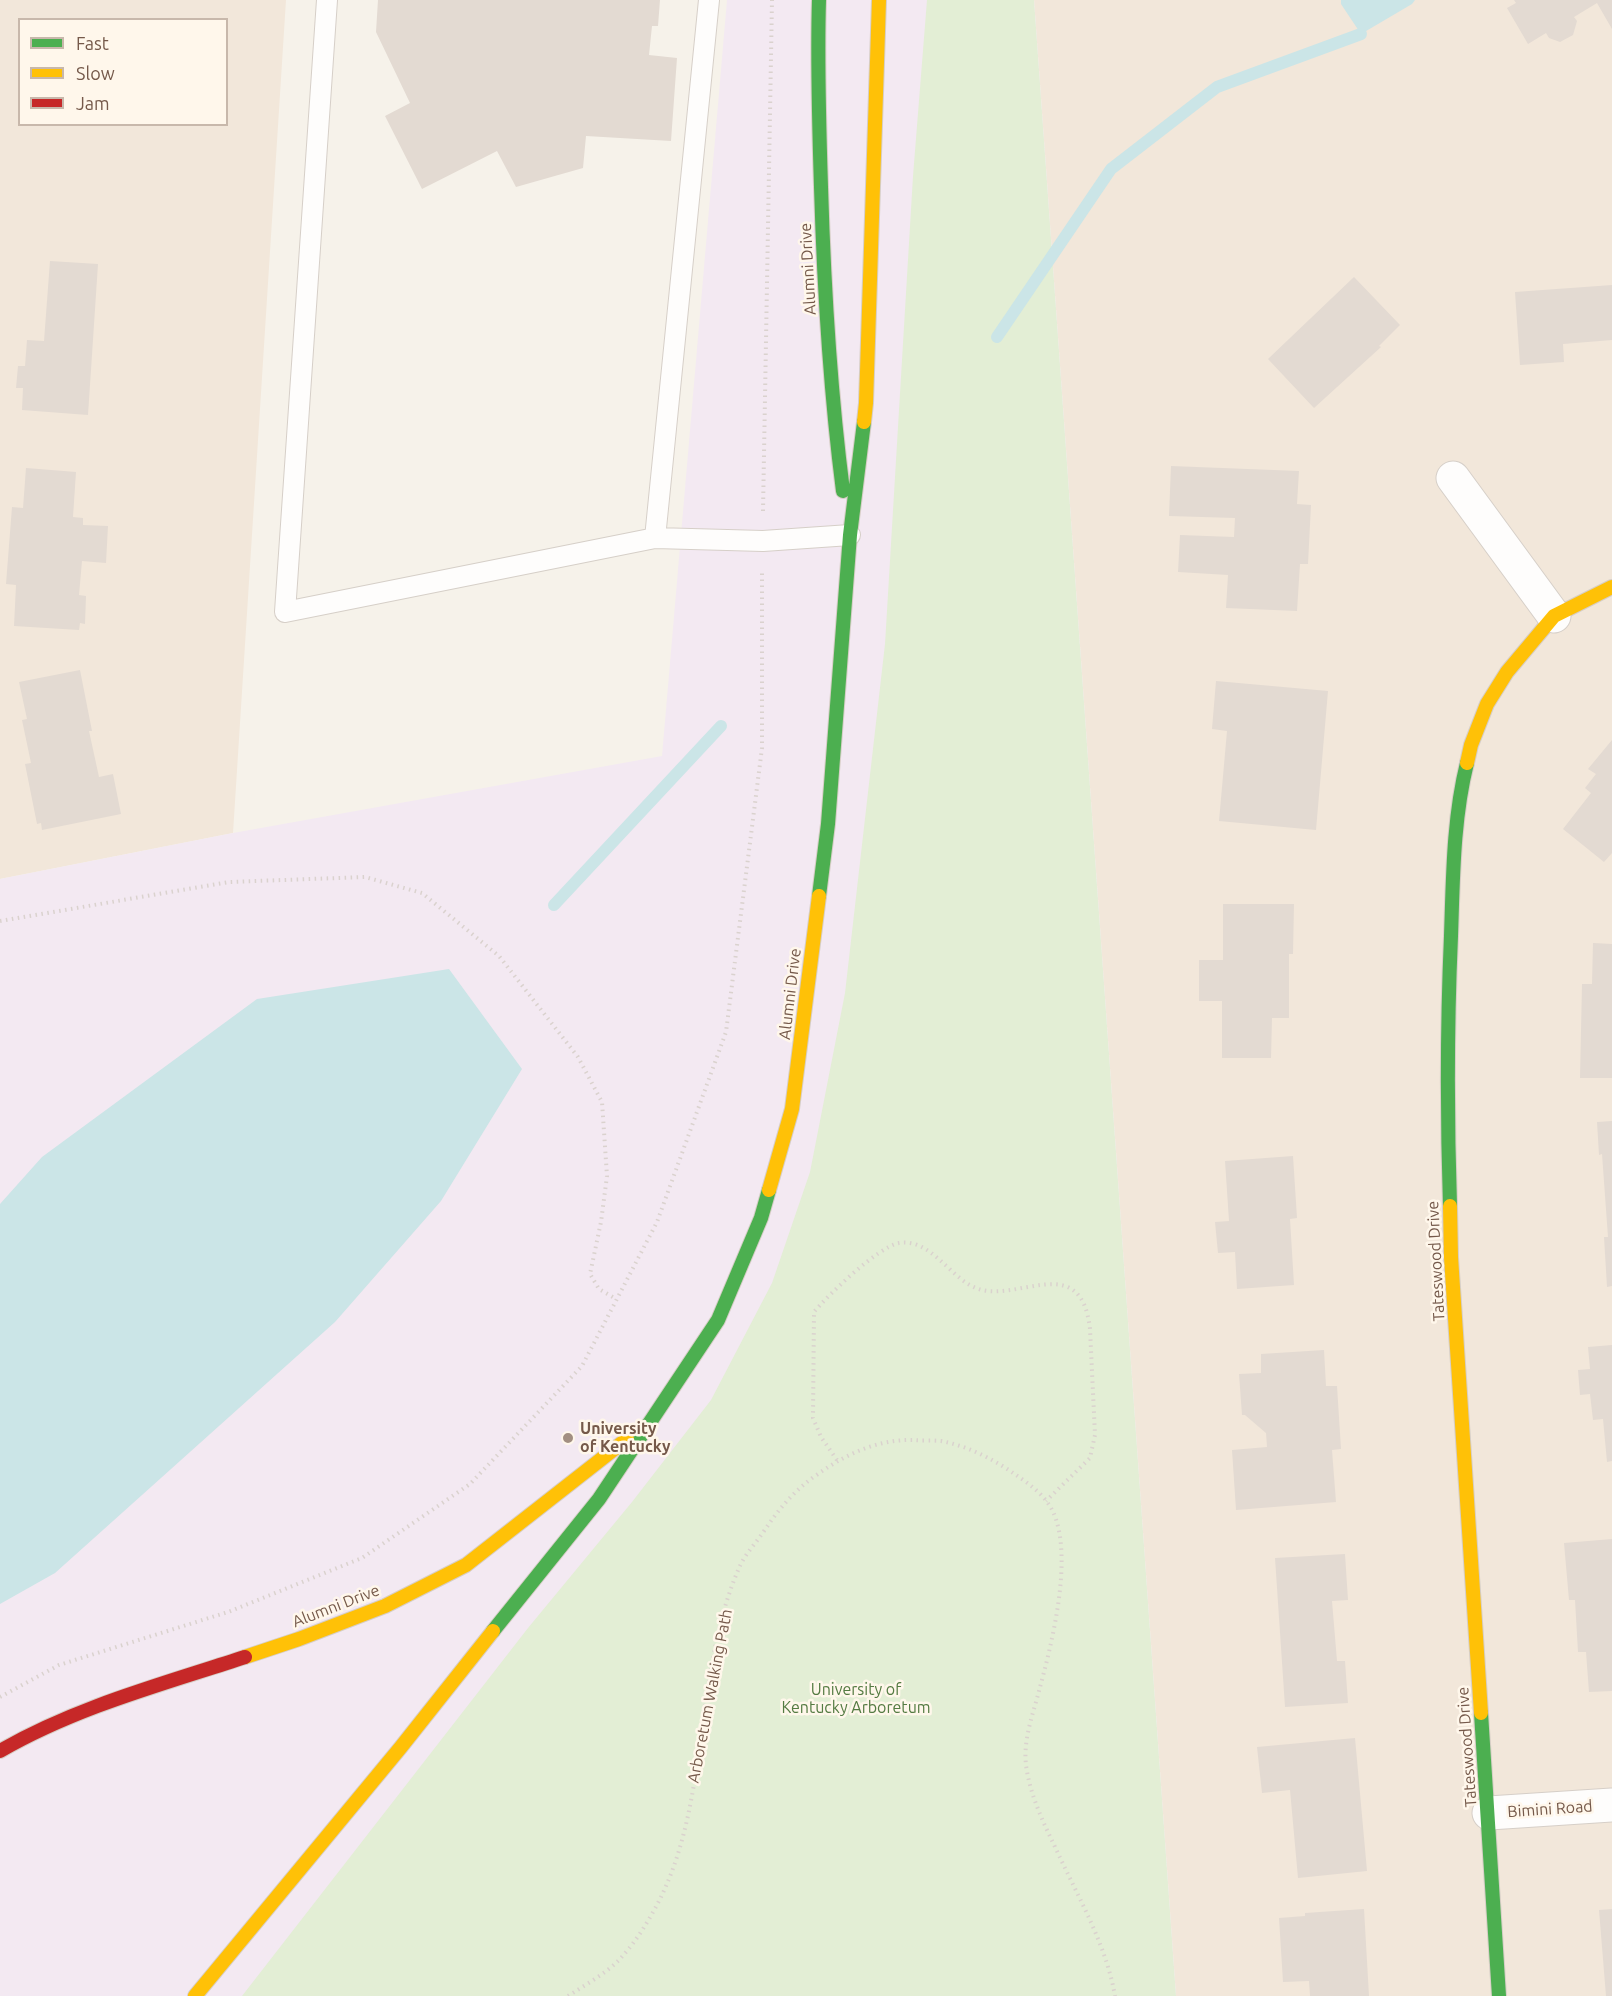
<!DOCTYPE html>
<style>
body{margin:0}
#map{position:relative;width:1612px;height:1996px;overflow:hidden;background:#f6f2ea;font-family:Ubuntu,sans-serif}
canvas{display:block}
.legend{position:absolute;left:18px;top:18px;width:210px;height:108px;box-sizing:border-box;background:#fff7eb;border:2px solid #c8b8ab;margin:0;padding:8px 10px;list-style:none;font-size:18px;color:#75594a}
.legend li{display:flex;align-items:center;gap:12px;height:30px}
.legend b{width:30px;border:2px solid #c8b8ab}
</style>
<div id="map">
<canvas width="1612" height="1996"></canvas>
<ul class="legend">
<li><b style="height:8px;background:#4caf50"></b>Fast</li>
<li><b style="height:8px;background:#ffc107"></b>Slow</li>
<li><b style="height:8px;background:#c62828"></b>Jam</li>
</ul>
</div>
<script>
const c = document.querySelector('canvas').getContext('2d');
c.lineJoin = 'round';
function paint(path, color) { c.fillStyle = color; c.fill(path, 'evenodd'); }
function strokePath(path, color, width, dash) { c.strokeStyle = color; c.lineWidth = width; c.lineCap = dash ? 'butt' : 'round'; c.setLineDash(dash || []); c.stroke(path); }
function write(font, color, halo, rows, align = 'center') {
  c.font = font + ' Ubuntu,sans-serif'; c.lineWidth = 5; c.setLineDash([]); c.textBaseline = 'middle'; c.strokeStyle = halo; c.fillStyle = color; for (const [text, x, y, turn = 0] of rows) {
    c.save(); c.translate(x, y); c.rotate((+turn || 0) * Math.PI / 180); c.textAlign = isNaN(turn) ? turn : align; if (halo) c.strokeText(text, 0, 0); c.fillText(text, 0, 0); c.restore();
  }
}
paint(new Path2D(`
 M 0,0 L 286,0 L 233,833 L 0,879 ZM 20,20 L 226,20 L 226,124 L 20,124 Z
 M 1034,0 L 1612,0 L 1612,1996 L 1176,1996 Z`), '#f2e7da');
paint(new Path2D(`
 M 727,0 L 1034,0 L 1176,1996 L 0,1996 L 0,879 L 233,833 L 662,756 Z`), '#f3e9f2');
paint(new Path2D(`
 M 927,0 L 1034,0 L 1176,1996 L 242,1996 L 528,1628 L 632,1502 L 711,1400 L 772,1283 L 810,1172 L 845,993 L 885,644 L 913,176 Z`), '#e3eed5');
paint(new Path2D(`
 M 1341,0 L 1415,0 L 1412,4 L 1361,34 L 1341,4 Z
 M 449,969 L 522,1069 L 441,1201 L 335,1322 L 55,1573 L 0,1604 L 0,1204 L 42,1157 L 257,999 Z`), '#cbe5e7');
strokePath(new Path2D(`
 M 997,337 L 1111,169 L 1217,87 L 1361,34
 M 554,905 L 721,726`), '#cbe5e7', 12);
paint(new Path2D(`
 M 378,0 L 660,0 L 658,26 L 652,26 L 649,55 L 677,58 L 671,141 L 586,136 L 583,168 L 516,187 L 497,151 L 422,189 L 385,116 L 410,103 L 376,32 Z
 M 1514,0 L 1612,0 L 1612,29 L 1597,3 L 1574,17 L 1577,21 L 1573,35 L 1560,42 L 1549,38 L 1546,33 L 1528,44 L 1507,8 L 1516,3 Z
 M 50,261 L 98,264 L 88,415 L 22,410 L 23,388 L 16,388 L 18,366 L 25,366 L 27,340 L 44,341 Z
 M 1354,277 L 1400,325 L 1379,346 L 1381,347 L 1314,408 L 1268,359 Z
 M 1612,285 L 1612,340 L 1563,344 L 1564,362 L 1520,365 L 1515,292 Z
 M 1171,466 L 1299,471 L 1297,504 L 1311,505 L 1308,564 L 1300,564 L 1297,611 L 1226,608 L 1228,575 L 1178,572 L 1180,535 L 1234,537 L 1235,518 L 1169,516 Z
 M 26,468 L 76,472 L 73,517 L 83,518 L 83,525 L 108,526 L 106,563 L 82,561 L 79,595 L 86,596 L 85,624 L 80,623 L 79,630 L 14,626 L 16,585 L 6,584 L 12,507 L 23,508 Z
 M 80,670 L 92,731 L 89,731 L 99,777 L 113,774 L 121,814 L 42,830 L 41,823 L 37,824 L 25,764 L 31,763 L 22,720 L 27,719 L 19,682 Z
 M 1216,681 L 1328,691 L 1316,830 L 1219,821 L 1227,731 L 1212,729 Z
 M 1612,740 L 1612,853 L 1604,862 L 1563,829 L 1591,793 L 1585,788 L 1596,774 L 1588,769 Z
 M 1223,904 L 1294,904 L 1293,954 L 1289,954 L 1289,1018 L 1272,1018 L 1271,1058 L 1222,1058 L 1222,1001 L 1199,1001 L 1199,960 L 1223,960 Z
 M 1593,943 L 1612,944 L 1612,1078 L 1580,1078 L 1582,984 L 1592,984 Z
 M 1612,1121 L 1612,1286 L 1607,1287 L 1604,1237 L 1608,1237 L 1602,1154 L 1599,1155 L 1597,1122 Z
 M 1293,1156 L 1297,1218 L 1290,1219 L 1294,1285 L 1237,1289 L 1235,1252 L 1218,1253 L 1215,1222 L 1229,1221 L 1225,1161 Z
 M 1612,1345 L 1612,1461 L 1607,1462 L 1603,1419 L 1593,1420 L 1590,1394 L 1580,1395 L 1578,1370 L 1590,1369 L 1588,1347 Z
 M 1324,1350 L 1326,1386 L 1337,1386 L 1341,1449 L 1332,1450 L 1336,1502 L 1236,1510 L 1232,1450 L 1267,1447 L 1266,1433 L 1245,1415 L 1242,1415 L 1239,1374 L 1261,1373 L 1261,1354 Z
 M 1612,1539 L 1612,1691 L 1589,1692 L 1586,1652 L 1578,1652 L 1575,1600 L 1569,1600 L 1564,1543 Z
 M 1345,1554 L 1348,1600 L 1332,1601 L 1337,1661 L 1345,1661 L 1348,1703 L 1285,1707 L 1275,1558 Z
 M 1355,1738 L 1367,1871 L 1298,1878 L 1290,1790 L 1262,1793 L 1257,1747 Z
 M 1364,1909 L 1369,1996 L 1310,1996 L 1309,1981 L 1283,1982 L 1279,1918 L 1305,1916 L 1305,1913 Z
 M 1612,1909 L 1612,1996 L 1606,1996 L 1599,1910 Z`), '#e3dad2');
const lane = new Path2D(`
 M 327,0 L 285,612 L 655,538 L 763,541 L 850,535
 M 655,538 L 709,0`);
const street = new Path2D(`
 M 1453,478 L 1554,616
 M 1489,1813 L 1612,1805`);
const fast = new Path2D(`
 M 819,0 C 817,62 819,124 821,187 C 824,289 830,390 843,491
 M 819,896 L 828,824 L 850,535 L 864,422
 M 1450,1206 C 1447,1116 1447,1026 1451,936 C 1453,879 1453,819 1467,763
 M 493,1631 L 599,1499 L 718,1320 L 761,1218 L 769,1190
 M 1481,1713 L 1499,1996`);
const slow = new Path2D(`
 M 864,422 L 866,403 L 879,0
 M 1467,763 L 1471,745 L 1487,704 L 1507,672 L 1554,616 L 1612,587
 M 769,1190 L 792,1109 L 819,896
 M 1450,1206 L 1451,1257 L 1481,1713
 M 245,1657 L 299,1639 L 385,1606 L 466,1565 L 627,1439
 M 195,1996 L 401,1747 L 493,1631`);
const jam = new Path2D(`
 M 0,1751 C 76,1707 163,1684 245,1657`);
strokePath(lane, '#d6cfc8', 22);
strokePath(street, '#d6cfc8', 35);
strokePath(fast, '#d6cec6', 16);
strokePath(slow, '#d6cec6', 16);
strokePath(jam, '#d6cec6', 16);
strokePath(new Path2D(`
 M 763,511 L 772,0
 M 0,921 L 229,882 L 365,877 L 422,893 L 499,956 L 578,1057 L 602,1102 L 607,1176 L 601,1222 L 590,1274 L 599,1289 L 616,1299
 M 837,1460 L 821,1437 L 813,1418 L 814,1312 C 828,1295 878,1247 899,1243 C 931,1238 950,1278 976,1288 C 1016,1305 1081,1248 1090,1329 L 1095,1435 L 1090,1458 L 1046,1501
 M 0,1697 L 59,1665 L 228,1612 L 362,1558 L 470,1484 L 582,1366 L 657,1222 L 726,1032 L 762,748 L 762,570
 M 568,1996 C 585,1985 605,1974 619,1960 C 636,1942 650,1919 661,1897 C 710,1796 694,1672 739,1568 C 744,1556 754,1545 762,1534 C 778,1510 794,1490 818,1474 C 846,1454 878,1439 914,1440 C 922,1441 932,1440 941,1441 C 968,1446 995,1460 1016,1475 C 1031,1485 1047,1497 1054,1514 C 1073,1560 1052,1643 1039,1691 C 1033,1714 1023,1740 1026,1765 C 1030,1795 1043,1822 1056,1849 C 1078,1897 1106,1944 1115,1996`), '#dad2ce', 4, [1.5, 4.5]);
strokePath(lane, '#fefdfc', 20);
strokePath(street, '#fefdfc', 33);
strokePath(fast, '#4caf50', 14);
strokePath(slow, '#ffc107', 14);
strokePath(jam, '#c62828', 14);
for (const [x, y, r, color] of [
 [568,1438,6,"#a28f82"]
]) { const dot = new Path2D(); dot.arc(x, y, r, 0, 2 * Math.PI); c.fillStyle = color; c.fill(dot); strokePath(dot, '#fff7eb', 2); }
write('16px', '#75594a', '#fff7eb', [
 ["Alumni Drive",808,269,-93],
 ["Alumni Drive",790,994,-83],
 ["Tateswood Drive",1436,1261,-93],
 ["Alumni Drive",336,1606,-21],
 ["Arboretum Walking Path",710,1696,-79],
 ["Tateswood Drive",1467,1747,-94],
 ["Bimini Road",1550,1809,-4]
]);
write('bold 16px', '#75594a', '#fff7eb', [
 ["University",580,1429],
 ["of Kentucky",580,1447]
], 'left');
write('16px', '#547b42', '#fff7eb', [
 ["University of",856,1690],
 ["Kentucky Arboretum",856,1708]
]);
</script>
